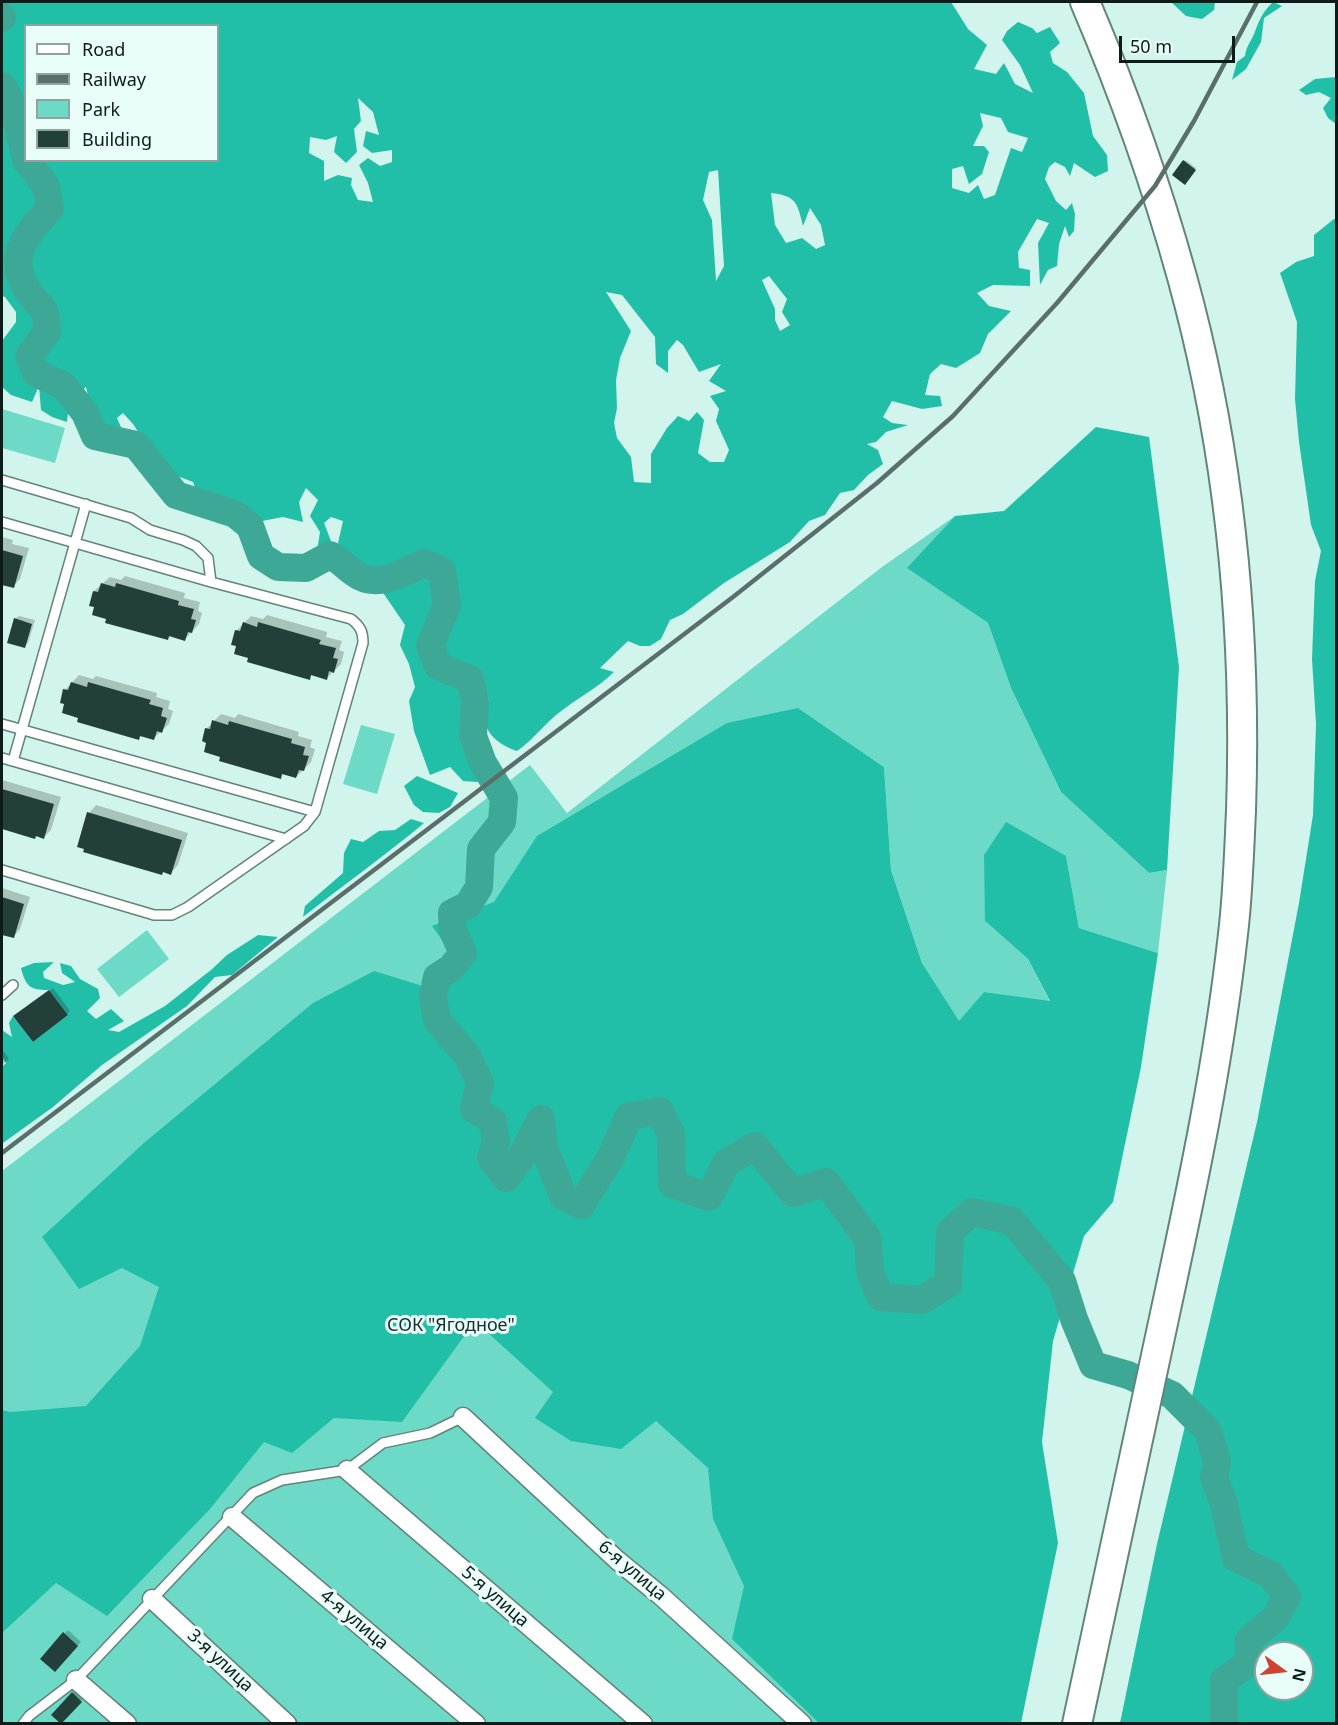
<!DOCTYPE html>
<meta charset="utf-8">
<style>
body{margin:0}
#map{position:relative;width:1338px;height:1725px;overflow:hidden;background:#d1f4ec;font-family:"Noto Sans",sans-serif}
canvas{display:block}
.frame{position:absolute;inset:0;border:3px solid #0e1b18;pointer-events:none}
.legend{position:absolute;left:24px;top:24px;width:195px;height:138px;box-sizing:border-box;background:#e9fef9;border:2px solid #91a39f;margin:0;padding:8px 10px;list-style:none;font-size:18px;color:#0e1b18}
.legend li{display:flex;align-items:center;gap:12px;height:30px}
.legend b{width:30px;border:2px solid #91a39f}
.north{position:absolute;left:1254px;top:1641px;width:60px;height:60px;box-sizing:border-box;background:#e9fef9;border:2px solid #91a39f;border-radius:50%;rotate:105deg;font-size:16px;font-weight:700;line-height:24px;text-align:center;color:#0e1b18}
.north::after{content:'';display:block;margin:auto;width:21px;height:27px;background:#d04333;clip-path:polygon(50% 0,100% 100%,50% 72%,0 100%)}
.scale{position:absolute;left:1119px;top:36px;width:116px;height:27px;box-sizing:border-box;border:3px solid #0e1b18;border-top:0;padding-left:8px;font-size:18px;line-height:21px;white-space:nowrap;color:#0e1b18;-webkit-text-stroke:4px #e9fef9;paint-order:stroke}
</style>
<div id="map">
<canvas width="1338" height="1725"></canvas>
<div class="frame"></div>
<ul class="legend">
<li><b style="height:8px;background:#fff"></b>Road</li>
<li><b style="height:8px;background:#5a6f6b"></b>Railway</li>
<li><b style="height:16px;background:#6cdac6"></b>Park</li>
<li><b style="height:16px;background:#223f39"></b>Building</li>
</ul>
<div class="north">N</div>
<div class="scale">50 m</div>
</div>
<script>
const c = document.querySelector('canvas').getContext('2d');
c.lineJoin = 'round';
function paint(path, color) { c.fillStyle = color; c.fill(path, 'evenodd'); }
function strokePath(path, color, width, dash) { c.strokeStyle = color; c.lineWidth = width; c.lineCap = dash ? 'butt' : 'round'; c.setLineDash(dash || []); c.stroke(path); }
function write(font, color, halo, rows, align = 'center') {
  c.font = font + ' "Noto Sans",sans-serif'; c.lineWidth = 6; c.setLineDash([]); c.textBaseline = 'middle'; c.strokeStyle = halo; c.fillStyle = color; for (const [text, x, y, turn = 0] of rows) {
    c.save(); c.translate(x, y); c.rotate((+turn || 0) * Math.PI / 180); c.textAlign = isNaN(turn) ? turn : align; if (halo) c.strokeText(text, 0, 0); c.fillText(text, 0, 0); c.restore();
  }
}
paint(new Path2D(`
 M 2,409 L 65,428 L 55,463 L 2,448 Z
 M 955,516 L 908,568 L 988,623 L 1011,688 L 1061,792 L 1149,873 L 1167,870 L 1158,953 L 1079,928 L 1066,856 L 985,921 L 1028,959 L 1050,1002 L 984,992 L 959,1022 L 922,963 L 891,870 L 884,767 L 798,708 L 964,1723 L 2,1724 L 2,1171 L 530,765 L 567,813 L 882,567 Z
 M 361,725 L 395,734 L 377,794 L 343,784 Z
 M 147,930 L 169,959 L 119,997 L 97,969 Z`), '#6cdac6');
paint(new Path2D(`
 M 2,2 L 951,2 L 968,29 L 987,45 L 974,69 L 996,74 L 1004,63 L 1015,84 L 1033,93 L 1020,65 L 1002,40 L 1007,31 L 1018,22 L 1032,28 L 1037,33 L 1050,27 L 1060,43 L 1050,52 L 1053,63 L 1067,72 L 1084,93 L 1093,136 L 1107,155 L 1108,171 L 1095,177 L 1074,163 L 1070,176 L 1065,167 L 1055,162 L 1049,167 L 1045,179 L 1056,201 L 1066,210 L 1072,203 L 1075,214 L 1074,231 L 1069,237 L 1065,226 L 1059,244 L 1057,266 L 1048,270 L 1040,285 L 1038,243 L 1049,223 L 1037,219 L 1018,252 L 1019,268 L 1030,270 L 1030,286 L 993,285 L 977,293 L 989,306 L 1011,311 L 988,334 L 980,353 L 956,368 L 941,364 L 930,374 L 925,395 L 940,396 L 942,406 L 922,409 L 892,401 L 883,417 L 892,423 L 908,425 L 886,432 L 876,442 L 867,444 L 878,450 L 883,464 L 868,475 L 854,490 L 840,493 L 825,515 L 809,521 L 790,542 L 724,583 L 683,614 L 670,620 L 661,639 L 650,646 L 640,646 L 628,641 L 600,668 L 614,672 C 599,687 581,696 564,709 C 546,721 535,739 517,751 C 501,746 482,733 485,713 C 486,709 488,704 489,699 L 480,690 L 467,697 L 461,714 L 467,729 L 487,741 L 476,763 L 493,760 L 492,774 L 477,782 L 463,781 L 450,767 L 430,775 L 414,731 L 409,701 L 415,687 L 409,664 L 400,645 L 405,625 L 371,575 L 353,562 L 338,543 L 343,521 L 331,517 L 324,523 L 331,541 L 316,558 L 320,532 L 310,516 L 318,500 L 306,488 L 299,502 L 303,522 L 283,517 L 257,522 L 240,509 L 220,512 L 214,502 L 199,499 L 193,482 L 167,472 L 160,465 L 133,424 L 123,413 L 117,418 L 125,436 L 134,450 L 120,452 L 105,445 C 100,424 90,407 86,387 C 72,398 69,404 67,422 L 52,417 L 41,410 L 39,386 L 32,402 L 11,395 L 2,387 L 2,341 L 16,322 L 16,312 L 5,297 L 2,296 ZM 26,26 L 218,26 L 218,160 L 26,160 ZM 358,98 L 373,112 L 379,135 L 366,131 L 363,146 L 372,153 L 392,150 L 392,162 L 380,166 L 368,158 L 359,165 L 368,183 L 373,202 L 358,200 L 351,185 L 352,178 L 338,175 L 324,181 L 324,161 L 309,153 L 310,137 L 326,140 L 337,136 L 334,152 L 346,163 L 357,152 L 354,129 L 361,121 ZM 980,113 L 1001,118 L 1008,132 L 1028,138 L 1022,152 L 1011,148 L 995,195 L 984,199 L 978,185 L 969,193 L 952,188 L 952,169 L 963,166 L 969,184 L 982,174 L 989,152 L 984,146 L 973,146 L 983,126 ZM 718,170 L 724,266 L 716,281 L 712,220 L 703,200 L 709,172 ZM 771,193 C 797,196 797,203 803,226 L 810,208 L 821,225 L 825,245 L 816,249 L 802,238 L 786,243 L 775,225 ZM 769,276 L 787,299 L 782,312 L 790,325 L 780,331 L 775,320 L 775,309 L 762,280 ZM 606,292 L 622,295 L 655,337 L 656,364 L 668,373 L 668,351 L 677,340 L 683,345 L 699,372 L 721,364 L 709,381 L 726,391 L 710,396 L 719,409 L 716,421 L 729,450 L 724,462 L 710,462 L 698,453 L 704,420 L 697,412 L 689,421 L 678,416 L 667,428 L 651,454 L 651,483 L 634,482 L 631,457 L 617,438 L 614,423 L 617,408 L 616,380 L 620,358 L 631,331 Z
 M 1171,2 L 1215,2 L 1214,10 L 1202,19 L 1186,16 Z
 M 1273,2 L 1282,6 L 1264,18 L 1261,42 L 1246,69 L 1232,80 L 1237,62 L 1245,56 C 1246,47 1250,43 1254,34 C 1260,19 1261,14 1273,2 Z
 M 1336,77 L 1336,124 L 1328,118 L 1323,108 L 1331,98 L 1319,92 L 1306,95 L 1299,90 L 1315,79 Z
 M 1334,219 L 1336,219 L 1336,1723 L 1120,1723 L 1157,1544 L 1257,1122 L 1299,903 L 1313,815 L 1316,724 L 1312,659 L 1315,581 L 1321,551 L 1311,525 L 1299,442 L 1295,399 L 1297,322 L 1280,273 L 1296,262 L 1314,256 L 1314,235 ZM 1266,1653 L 1302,1653 L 1302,1689 L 1266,1689 Z
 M 1096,427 L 1149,437 L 1179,667 L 1167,870 L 1149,873 L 1061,792 L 1011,688 L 988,623 L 907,568 L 955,516 L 1004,511 Z
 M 798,708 L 884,767 L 891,870 L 922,963 L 959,1021 L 984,992 L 1050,1001 L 1028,959 L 985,921 L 984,855 L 1006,822 L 1066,856 L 1079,928 L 1158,953 L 1141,1067 L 1113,1202 L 1084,1236 L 1053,1341 L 1042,1442 L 1058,1543 L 1021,1723 L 819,1723 L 732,1639 L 744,1586 L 713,1519 L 708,1468 L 656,1421 L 621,1449 L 571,1441 L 535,1418 L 553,1392 L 475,1321 L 402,1422 L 334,1418 L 292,1453 L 264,1442 L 210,1509 L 107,1616 L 56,1583 L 2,1633 L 2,1410 L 10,1412 L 86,1406 L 140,1346 L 159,1287 L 122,1268 L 79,1289 L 42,1237 L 145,1142 L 313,1003 L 374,971 L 426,987 L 450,951 L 432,926 L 494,902 L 537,836 L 727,723 Z
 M 417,776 L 458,793 L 450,807 L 439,813 L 423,812 L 414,805 L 404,786 Z
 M 411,819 L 424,823 C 385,856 343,885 303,917 L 305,906 L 343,873 L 344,853 L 351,839 L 363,842 L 379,831 L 395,830 Z
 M 258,935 L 278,937 L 232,975 L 215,977 L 187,1006 L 102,1065 L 53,1107 L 3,1143 L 2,1141 L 2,1067 L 6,1063 L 2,1057 L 2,1030 L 12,1037 L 9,1023 L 13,1016 L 33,1042 L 68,1015 L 49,990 C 30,990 26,987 21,968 L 34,963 L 54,962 L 43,972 L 44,978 L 63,985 L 75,982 L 62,973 L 60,963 L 71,966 L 80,979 L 98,989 L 100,998 L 87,1011 L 96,1019 L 111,1009 L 124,1021 L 108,1030 L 119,1032 L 165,1006 L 211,970 L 227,955 Z`), '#22bfa8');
paint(new Path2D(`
 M 1185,160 L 1196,168 L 1185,183 L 1174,174 Z
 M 2,537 L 13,540 L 12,544 L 29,548 L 20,579 L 13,587 L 5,585 L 2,587 Z
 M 125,576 L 185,593 L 184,598 L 200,602 L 198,611 L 202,613 L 199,624 L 185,639 L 171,635 L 168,639 L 108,618 L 94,591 L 110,577 L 121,580 Z
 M 267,615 L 327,632 L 326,637 L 342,641 L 339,650 L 344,652 L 341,664 L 327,678 L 313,674 L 309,678 L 250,657 L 238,645 L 236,631 L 251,616 L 263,619 Z
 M 19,616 L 35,620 L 28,643 L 25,646 L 15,619 Z
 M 79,675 L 93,679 L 96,676 L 157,693 L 156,697 L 170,701 L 168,709 L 173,711 L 169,724 L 154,738 L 142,735 L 138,739 L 80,717 L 66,703 L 65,690 Z
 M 221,714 L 235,718 L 238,714 L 299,732 L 298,736 L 312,740 L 310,747 L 315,749 L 311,762 L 296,777 L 284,773 L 280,777 L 221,755 L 208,742 L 207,728 Z
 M 2,780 L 61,797 L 51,830 L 44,837 L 37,835 L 34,838 L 2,828 Z
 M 96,805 L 188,833 L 178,865 L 171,873 L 164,871 L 162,873 L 89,813 Z
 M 2,888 L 30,897 L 20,929 L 13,937 L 6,934 L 2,936 Z
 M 53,988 L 70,1011 L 67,1014 L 15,1017 Z
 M 2,1049 L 9,1059 L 2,1065 Z
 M 68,1630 L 81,1642 L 54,1670 L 42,1659 Z
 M 76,1690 L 84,1698 L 62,1722 L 53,1714 Z`), '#0003');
strokePath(new Path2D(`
 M 2,17 L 2,18
 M 2,86 L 12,102 L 26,159
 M 26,160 L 46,186 L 50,209 C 24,236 5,259 30,294 C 34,300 42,306 45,313 C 47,318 46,326 47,332 L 29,356 L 36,373 L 64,386 L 85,413 L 95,436 L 136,445 L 176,495 L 235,514 L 250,526 L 261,556 L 278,567 L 306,568 L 330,555 C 342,561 350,572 361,577 C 381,587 406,571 424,563 L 442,571 L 447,605 L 430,646 L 438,666 L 470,679 L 475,702 L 473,736 L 483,763 L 504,798 L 502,822 L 481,849 L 479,887 L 468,905 L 452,913 L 453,931 L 463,953 L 451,968 L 437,977 L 433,997 L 437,1020 L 466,1054 L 480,1083 L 474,1109 L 493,1121 L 496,1142 L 491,1158 L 506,1178 L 521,1158 L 541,1119 L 544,1148 L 563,1196 L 581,1205 L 611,1157 L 629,1116 L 660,1111 L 671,1134 L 672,1184 L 709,1197 L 726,1163 L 755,1146 L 793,1193 L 826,1182 L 868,1239 L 870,1272 L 881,1297 L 922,1300 L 948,1284 L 950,1232 L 972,1212 L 1012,1221 L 1062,1281 L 1074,1319 L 1093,1365 L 1128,1375 L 1172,1395 L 1208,1431 L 1217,1461 L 1214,1478 L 1223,1501 L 1236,1558 L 1271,1575 L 1287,1597 L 1275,1618 L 1249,1640 L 1249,1663 L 1224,1680 L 1224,1724`), '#3ea896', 28);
paint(new Path2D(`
 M 1183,160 L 1196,170 L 1185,185 L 1172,175 Z
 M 2,550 L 23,556 L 14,588 L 2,585 Z
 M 101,583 L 115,587 L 116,583 L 179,601 L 178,605 L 194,609 L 191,619 L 196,620 L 192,633 L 188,632 L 185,641 L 169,636 L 168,640 L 105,623 L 106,619 L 92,615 L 94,607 L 89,606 L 93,591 L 98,592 Z
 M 14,618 L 32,624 L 25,648 L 7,643 Z
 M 243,622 L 257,627 L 258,622 L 321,640 L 319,644 L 336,648 L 333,658 L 338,659 L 334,673 L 329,671 L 327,680 L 311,675 L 310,680 L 247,662 L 248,658 L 234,654 L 236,646 L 231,645 L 235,630 L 240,631 Z
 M 71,682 L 87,687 L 88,682 L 151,700 L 149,704 L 163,708 L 161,716 L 167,718 L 162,733 L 157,731 L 154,740 L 140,736 L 139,740 L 77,722 L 78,718 L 62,713 L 64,704 L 60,703 L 63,689 L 68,690 Z
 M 212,720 L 228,725 L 229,721 L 292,739 L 291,743 L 305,747 L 303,755 L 309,756 L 304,771 L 299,770 L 296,778 L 282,774 L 281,779 L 219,761 L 220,757 L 204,752 L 206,743 L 202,741 L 205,728 L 210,729 Z
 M 2,789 L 54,804 L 44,839 L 36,836 L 35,839 L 2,829 Z
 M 87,812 L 182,840 L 171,875 L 163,872 L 162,875 L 83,852 L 84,849 L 77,847 Z
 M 2,897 L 24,904 L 14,938 L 2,935 Z
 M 49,990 L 68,1015 L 33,1042 L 13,1016 Z
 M 63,1632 L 78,1646 L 55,1672 L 40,1659 Z
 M 72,1692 L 82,1702 L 61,1724 L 51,1715 Z`), '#223f39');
const lane = new Path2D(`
 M 2,480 L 131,518 L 150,530 L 183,540 L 196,546 L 208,558 L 211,582
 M 2,522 L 211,582 L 351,619 C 360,626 363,631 363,643 L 315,812 L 304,826 L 188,907 L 172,915 L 154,915 L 2,870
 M 2,724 L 315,812
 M 2,758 L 286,839
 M 13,761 L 86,504
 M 2,995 L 13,985
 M 23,1724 L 29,1716 L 76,1680 L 253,1493 L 282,1480 L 347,1470 L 383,1443 L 430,1433 L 463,1417`);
const street = new Path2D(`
 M 463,1417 L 617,1560 L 661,1596 L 802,1724
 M 347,1470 L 643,1724
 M 232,1517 L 476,1724
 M 152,1599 L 287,1724
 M 76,1680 L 127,1724`);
const primary = new Path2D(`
 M 1077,1724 C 1107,1585 1137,1447 1166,1309 C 1193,1184 1219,1061 1233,934 C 1238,893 1239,852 1241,811 C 1247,632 1230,450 1182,277 C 1156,183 1123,91 1085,2`);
strokePath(lane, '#63837c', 12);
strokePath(street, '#63837c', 21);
strokePath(primary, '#63837c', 32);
strokePath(lane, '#fff', 9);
strokePath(street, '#fff', 18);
strokePath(primary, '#fff', 28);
strokePath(new Path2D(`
 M 2,1153 L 733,597 L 877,483 L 953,416 L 1057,303 L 1155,186 L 1194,121 L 1257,2`), '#5a6f6b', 4.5);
write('18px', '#172e2a', '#e9fef9', [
 ["СОК \"Ягодное\"",451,1326]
]);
write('18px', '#0e1b18', '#e9fef9', [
 ["6-я улица",632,1571,40],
 ["5-я улица",495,1597,41],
 ["4-я улица",354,1620,40],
 ["3-я улица",220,1661,43]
]);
</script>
